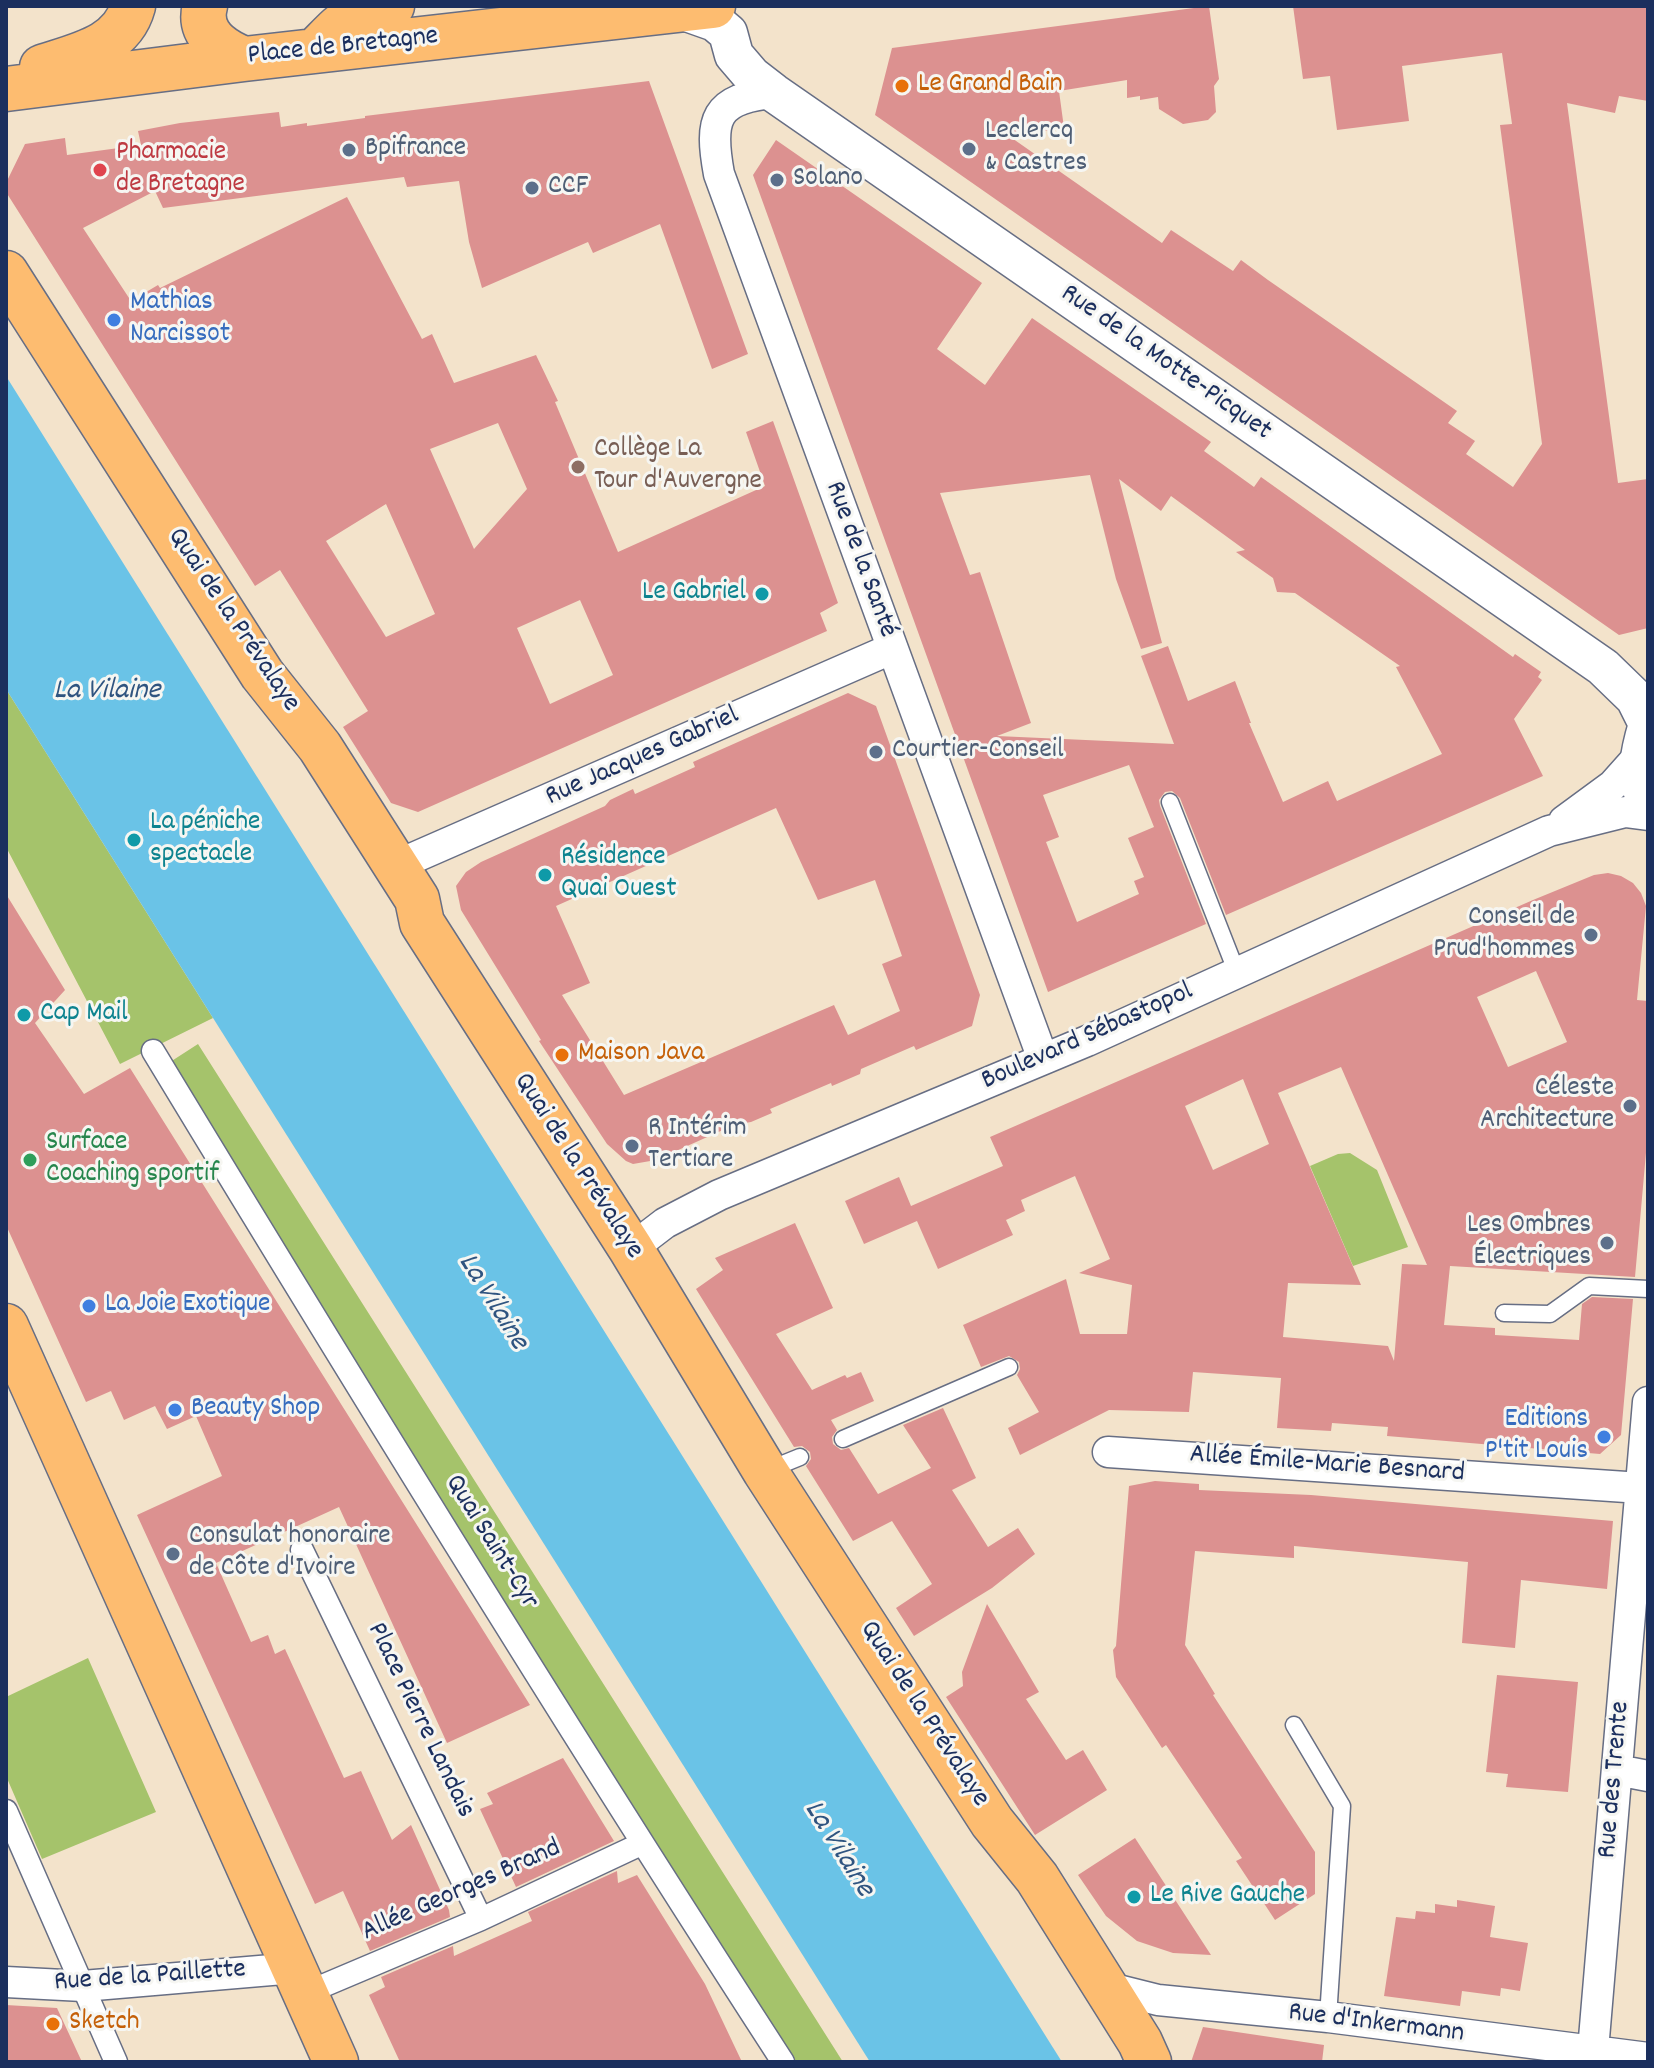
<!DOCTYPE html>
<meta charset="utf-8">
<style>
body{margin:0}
#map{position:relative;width:1654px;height:2068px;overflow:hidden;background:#f3e3cb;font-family:Dekko,sans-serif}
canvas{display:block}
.frame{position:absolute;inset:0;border:8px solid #1b2f5e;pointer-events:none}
</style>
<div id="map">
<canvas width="1654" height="2068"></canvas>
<div class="frame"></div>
</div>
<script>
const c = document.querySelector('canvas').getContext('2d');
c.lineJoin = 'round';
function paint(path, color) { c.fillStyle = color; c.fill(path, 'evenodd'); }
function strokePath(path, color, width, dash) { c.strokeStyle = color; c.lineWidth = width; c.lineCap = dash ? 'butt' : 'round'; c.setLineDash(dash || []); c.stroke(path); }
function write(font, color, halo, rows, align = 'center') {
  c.font = font + ' Dekko,sans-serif'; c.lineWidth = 6; c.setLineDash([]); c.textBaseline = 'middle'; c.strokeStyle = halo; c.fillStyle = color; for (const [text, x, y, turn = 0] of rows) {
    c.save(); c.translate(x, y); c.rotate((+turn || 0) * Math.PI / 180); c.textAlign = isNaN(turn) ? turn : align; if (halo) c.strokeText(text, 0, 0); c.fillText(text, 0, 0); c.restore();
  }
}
paint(new Path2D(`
 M 6,689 L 213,1018 L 120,1064 L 6,847 Z
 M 198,1044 L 843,2062 L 779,2062 L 167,1064 Z
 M 1350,1153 L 1377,1170 L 1408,1247 L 1353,1266 L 1310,1166 L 1338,1154 Z
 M 88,1658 L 156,1812 L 42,1859 L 6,1776 L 6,1697 Z`), '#a5c36b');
paint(new Path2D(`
 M 6,376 L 1062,2062 L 870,2062 L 6,689 Z`), '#6ac3e7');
paint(new Path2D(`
 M 1209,6 L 1219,79 L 1214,86 L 1216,112 L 1208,120 L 1183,124 L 1159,109 L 1158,97 L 1140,100 L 1140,96 L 1127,98 L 1127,80 L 1059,91 L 1064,128 L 1009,136 L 1162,243 L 1171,230 L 1233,271 L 1241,260 L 1268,280 L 1457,411 L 1448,423 L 1475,441 L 1466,454 L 1513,487 L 1542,444 L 1500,125 L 1512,124 L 1502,53 L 1402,66 L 1409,121 L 1337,130 L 1330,76 L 1303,79 L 1293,6 L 1648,6 L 1648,101 L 1619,96 L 1615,113 L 1567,103 L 1618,483 L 1648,479 L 1648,628 L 1619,635 L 875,115 L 892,48 Z
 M 649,81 L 748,354 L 712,369 L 660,224 L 593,253 L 588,242 L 482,288 L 469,242 L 459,181 L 407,187 L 404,177 L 163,208 L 155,191 L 83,228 L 131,301 L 158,285 L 160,288 L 347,197 L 422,339 L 432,334 L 454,383 L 536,355 L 558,401 L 555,402 L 618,552 L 765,486 L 746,432 L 773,421 L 838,603 L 820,613 L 827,631 L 418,812 L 391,803 L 343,727 L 368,711 L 280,570 L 255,586 L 6,192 L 6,183 L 25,144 L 65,138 L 67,155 L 141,145 L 138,131 L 180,123 L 279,112 L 281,127 L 307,123 L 307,126 L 365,118 L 365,116 ZM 498,423 L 527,489 L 474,549 L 430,449 ZM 386,504 L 435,614 L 386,637 L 326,541 ZM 580,600 L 613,675 L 550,704 L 517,628 Z
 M 776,140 L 982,283 L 937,349 L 985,385 L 1032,318 L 1211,442 L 1204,451 L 1254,487 L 1261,477 L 1513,657 L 1515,654 L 1541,672 L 1538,677 L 1542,680 L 1514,719 L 1543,776 L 1226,915 L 1180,798 L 1172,791 L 1165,792 L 1159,800 L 1160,806 L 1206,924 L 1048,992 L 753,175 ZM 1090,475 L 1116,579 L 1141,649 L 1162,643 L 1119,479 L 1161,511 L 1171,496 L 1245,550 L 1236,552 L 1273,578 L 1277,592 L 1295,593 L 1400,666 L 1396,667 L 1442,754 L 1337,801 L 1328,781 L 1283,802 L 1249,723 L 1251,723 L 1235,681 L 1188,701 L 1168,646 L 1141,656 L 1174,744 L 997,736 L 1031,723 L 980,572 L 970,575 L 940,493 ZM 1129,765 L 1154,827 L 1128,838 L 1144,877 L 1134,881 L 1139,894 L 1077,922 L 1046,842 L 1059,837 L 1043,795 Z
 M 848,693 L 876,706 L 980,995 L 972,1026 L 916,1050 L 914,1046 L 861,1069 L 860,1074 L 832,1086 L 831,1083 L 770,1109 L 772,1113 L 751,1122 L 734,1125 L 656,1160 L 633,1164 L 626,1161 L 607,1144 L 539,1041 L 541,1040 L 461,910 L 456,886 L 466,872 L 481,862 L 605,806 L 610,800 L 633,789 L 635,794 L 695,767 L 693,762 ZM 776,808 L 818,900 L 875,880 L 902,956 L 882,964 L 900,1011 L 848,1035 L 834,1005 L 624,1095 L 562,995 L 590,983 L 556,906 Z
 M 1608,873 L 1621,876 L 1633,883 L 1641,893 L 1646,906 L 1637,1000 L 1648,1001 L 1648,1130 L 1635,1277 L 1450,1266 L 1444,1325 L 1495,1328 L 1495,1335 L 1579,1340 L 1582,1304 L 1592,1297 L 1633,1299 L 1621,1435 L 1600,1454 L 1387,1436 L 1388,1427 L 1332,1423 L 1331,1431 L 1277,1428 L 1281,1378 L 1193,1372 L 1189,1412 L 1109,1410 L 1020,1455 L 1008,1428 L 1039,1412 L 1017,1375 L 1020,1369 L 1019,1362 L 1009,1356 L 981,1367 L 963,1325 L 1066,1279 L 1080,1334 L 1127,1334 L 1132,1285 L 1079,1273 L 1110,1259 L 1075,1176 L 1021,1200 L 1025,1211 L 1006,1220 L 1013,1235 L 938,1269 L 917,1221 L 864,1244 L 845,1201 L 899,1177 L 911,1206 L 1003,1166 L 990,1137 L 1533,900 L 1594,875 ZM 1536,971 L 1567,1042 L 1508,1067 L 1477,997 ZM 1341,1067 L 1427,1265 L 1402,1264 L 1394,1361 L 1388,1346 L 1283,1337 L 1288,1283 L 1361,1285 L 1278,1093 ZM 1243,1079 L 1269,1144 L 1213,1170 L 1185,1106 Z
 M 6,894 L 65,990 L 35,1023 L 84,1094 L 130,1068 L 530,1705 L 447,1743 L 339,1507 L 216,1563 L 251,1642 L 268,1635 L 275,1654 L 285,1649 L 344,1778 L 361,1771 L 392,1840 L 411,1825 L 449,1910 L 450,1917 L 370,1951 L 343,1891 L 315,1904 L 137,1515 L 222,1476 L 196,1416 L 167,1429 L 155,1406 L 124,1420 L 111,1391 L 86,1402 L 6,1225 Z
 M 795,1223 L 833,1308 L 776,1334 L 812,1390 L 845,1375 L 847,1378 L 861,1372 L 874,1401 L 831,1420 L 837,1430 L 832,1437 L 833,1444 L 841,1450 L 849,1448 L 878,1494 L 931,1468 L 903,1425 L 943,1408 L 976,1478 L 952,1490 L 988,1547 L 1018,1528 L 1035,1554 L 992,1588 L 914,1636 L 896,1608 L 932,1584 L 892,1521 L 853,1541 L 806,1466 L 811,1459 L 810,1452 L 802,1446 L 794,1447 L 696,1289 L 723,1270 L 715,1258 Z
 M 1155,1481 L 1199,1484 L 1199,1490 L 1311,1495 L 1613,1521 L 1607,1589 L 1521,1580 L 1515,1648 L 1462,1643 L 1468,1562 L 1294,1546 L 1294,1558 L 1195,1551 L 1185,1645 L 1215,1694 L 1213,1695 L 1315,1852 L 1315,1894 L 1275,1920 L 1236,1861 L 1242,1858 L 1166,1745 L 1162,1748 L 1116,1677 L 1113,1650 L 1116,1646 L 1129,1486 Z
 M 987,1604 L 1039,1692 L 1026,1699 L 1066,1760 L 1083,1750 L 1107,1790 L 1035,1835 L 946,1697 L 963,1686 L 962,1672 Z
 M 1497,1675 L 1578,1682 L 1568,1792 L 1506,1787 L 1508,1774 L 1486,1772 Z
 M 563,1758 L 614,1841 L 516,1887 L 480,1809 L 493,1804 L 487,1793 Z
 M 1135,1838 L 1211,1955 L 1173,1953 L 1137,1941 L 1106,1916 L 1078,1875 Z
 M 617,1871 L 618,1883 L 637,1875 L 705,1984 L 742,2062 L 400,2062 L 369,1995 L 385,1987 L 381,1977 L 453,1946 L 454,1956 L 532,1921 L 528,1912 Z
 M 1457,1900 L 1495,1906 L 1490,1937 L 1528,1943 L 1520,1991 L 1501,1988 L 1500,1996 L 1462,1991 L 1460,2006 L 1384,1996 L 1396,1917 L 1415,1919 L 1416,1911 L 1435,1913 L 1435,1904 L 1457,1907 Z
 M 6,2005 L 57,2008 L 82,2062 L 6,2062 Z
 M 1203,2027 L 1324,2045 L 1322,2062 L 1191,2062 Z`), '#dc9190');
const service = new Path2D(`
 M 1170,802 L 1237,973
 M 1504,1313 L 1550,1314 L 1589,1286 L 1648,1289
 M 843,1439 L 1009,1367
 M 768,1470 L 800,1457
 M 1294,1725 L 1342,1806 L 1328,2017`);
const pedestrian = new Path2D(`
 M 153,1051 C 359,1391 567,1729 783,2062
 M 302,1550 L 481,1919
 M 6,1811 L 116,2062
 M 306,1993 L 481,1919 L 641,1844`);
const minor = new Path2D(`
 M 774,93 C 714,98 709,120 719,174 L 1043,1059
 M 1564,821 L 1613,785 L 1638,757
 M 395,866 L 891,649
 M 631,1249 L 665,1223 L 719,1195 L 1087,1041 L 1549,831 L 1625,812 L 1648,815
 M 1108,1452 L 1641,1488
 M 1617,1770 L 1648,1776
 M 6,1982 L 83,1986 L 295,1968
 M 1106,1987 L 1158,2000 L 1328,2017 L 1648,2058
 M 1592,2062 L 1648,1402`);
const tertiary = new Path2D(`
 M 681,10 L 715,22 L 728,33 L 734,55 L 752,76 L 774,93 L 1603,667 L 1635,698 L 1648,724
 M 1648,724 C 1640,751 1633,777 1648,804`);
const primary = new Path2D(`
 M 205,6 C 197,34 222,50 244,59
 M 315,51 C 344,22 349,12 392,6
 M 42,67 C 78,55 122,47 133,6
 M 6,89 L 244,59 L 713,6
 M 6,273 L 262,674 L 320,747 L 417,899 L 422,923 L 631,1249 L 765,1471 L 992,1822 L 1037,1878 L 1140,2042 L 1149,2062
 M 6,1326 L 336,2062`);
strokePath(service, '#676e84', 19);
strokePath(pedestrian, '#676e84', 25);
strokePath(minor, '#676e84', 33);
strokePath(tertiary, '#676e84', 41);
strokePath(primary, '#676e84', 47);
strokePath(service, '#fff', 16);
strokePath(pedestrian, '#fff', 22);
strokePath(minor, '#fff', 30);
strokePath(tertiary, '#fff', 38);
strokePath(primary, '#fdbc70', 44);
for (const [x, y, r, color] of [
 [902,86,8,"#e8710a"],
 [969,149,8,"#5c6f8a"],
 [349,150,8,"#5c6f8a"],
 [100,170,8,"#e0444e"],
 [777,180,8,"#5c6f8a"],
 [532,188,8,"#5c6f8a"],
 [114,320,8,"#3f7fe0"],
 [578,467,8,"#8d6e63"],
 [762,594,8,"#0f9aa8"],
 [876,752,8,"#5c6f8a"],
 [134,840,8,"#0f9aa8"],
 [545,875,8,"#0f9aa8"],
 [1591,935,8,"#5c6f8a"],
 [24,1015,8,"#0f9aa8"],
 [562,1055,8,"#e8710a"],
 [1630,1106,8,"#5c6f8a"],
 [632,1146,8,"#5c6f8a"],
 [30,1160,8,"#2e9e5b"],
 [1607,1243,8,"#5c6f8a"],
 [89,1306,8,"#3f7fe0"],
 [175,1410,8,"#3f7fe0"],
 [1604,1437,8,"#3f7fe0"],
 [173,1554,8,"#5c6f8a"],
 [1134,1897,8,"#0f9aa8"],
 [53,2024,8,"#e8710a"]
]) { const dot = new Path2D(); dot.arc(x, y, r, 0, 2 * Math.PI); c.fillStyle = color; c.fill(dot); strokePath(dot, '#f6f6f2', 3); }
write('28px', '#1b2f5e', '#f6f6f2', [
 ["Place de Bretagne",343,48,-6],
 ["Rue de la Motte-Picquet",1165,364,35],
 ["Rue de la Santé",859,560,70],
 ["Quai de la Prévalaye",232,621,56],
 ["Rue Jacques Gabriel",643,758,-24],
 ["Boulevard Sébastopol",1088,1038,-24],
 ["Quai de la Prévalaye",577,1167,57],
 ["Allée Émile-Marie Besnard",1327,1466,4],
 ["Quai Saint-Cyr",490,1543,58],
 ["Quai de la Prévalaye",923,1715,57],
 ["Place Pierre Landais",419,1721,64],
 ["Rue des Trente",1616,1780,-85],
 ["Allée Georges Brand",462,1892,-24],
 ["Rue de la Paillette",150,1978,-4],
 ["Rue d'Inkermann",1376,2025,7]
]);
write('28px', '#c56008', '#f6f6f2', [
 ["Le Grand Bain",918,86],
 ["Maison Java",578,1055],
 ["Sketch",69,2024]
], 'left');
write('28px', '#4e5e75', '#f6f6f2', [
 ["Leclercq",985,133],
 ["& Castres",985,165],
 ["Bpifrance",365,150],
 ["Solano",793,180],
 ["CCF",548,188],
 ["Courtier-Conseil",892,752],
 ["Conseil de",1575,919,"right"],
 ["Prud'hommes",1575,951,"right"],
 ["Céleste",1614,1090,"right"],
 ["Architecture",1614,1122,"right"],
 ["R Intérim",648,1130],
 ["Tertiare",648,1162],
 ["Les Ombres",1591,1227,"right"],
 ["Électriques",1591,1259,"right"],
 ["Consulat honoraire",189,1538],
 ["de Côte d'Ivoire",189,1570]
], 'left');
write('28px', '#be3a42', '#f6f6f2', [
 ["Pharmacie",116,154],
 ["de Bretagne",116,186]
], 'left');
write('28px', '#366cbe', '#f6f6f2', [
 ["Mathias",130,304],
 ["Narcissot",130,336],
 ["La Joie Exotique",105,1306],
 ["Beauty Shop",191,1410],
 ["Editions",1588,1421,"right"],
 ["P'tit Louis",1588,1453,"right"]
], 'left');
write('28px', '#785e54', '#f6f6f2', [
 ["Collège La",594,451],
 ["Tour d'Auvergne",594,483]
], 'left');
write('28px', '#0d838f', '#f6f6f2', [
 ["Le Gabriel",746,594,"right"],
 ["La péniche",150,824],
 ["spectacle",150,856],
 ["Résidence",561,859],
 ["Quai Ouest",561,891],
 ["Cap Mail",40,1015],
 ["Le Rive Gauche",1150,1897]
], 'left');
write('28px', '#27864d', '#f6f6f2', [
 ["Surface",46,1144],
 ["Coaching sportif",46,1176]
], 'left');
write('italic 30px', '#2f5480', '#f6f6f2', [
 ["La Vilaine",107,693],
 ["La Vilaine",491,1303,58],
 ["La Vilaine",837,1850,58]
]);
</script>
